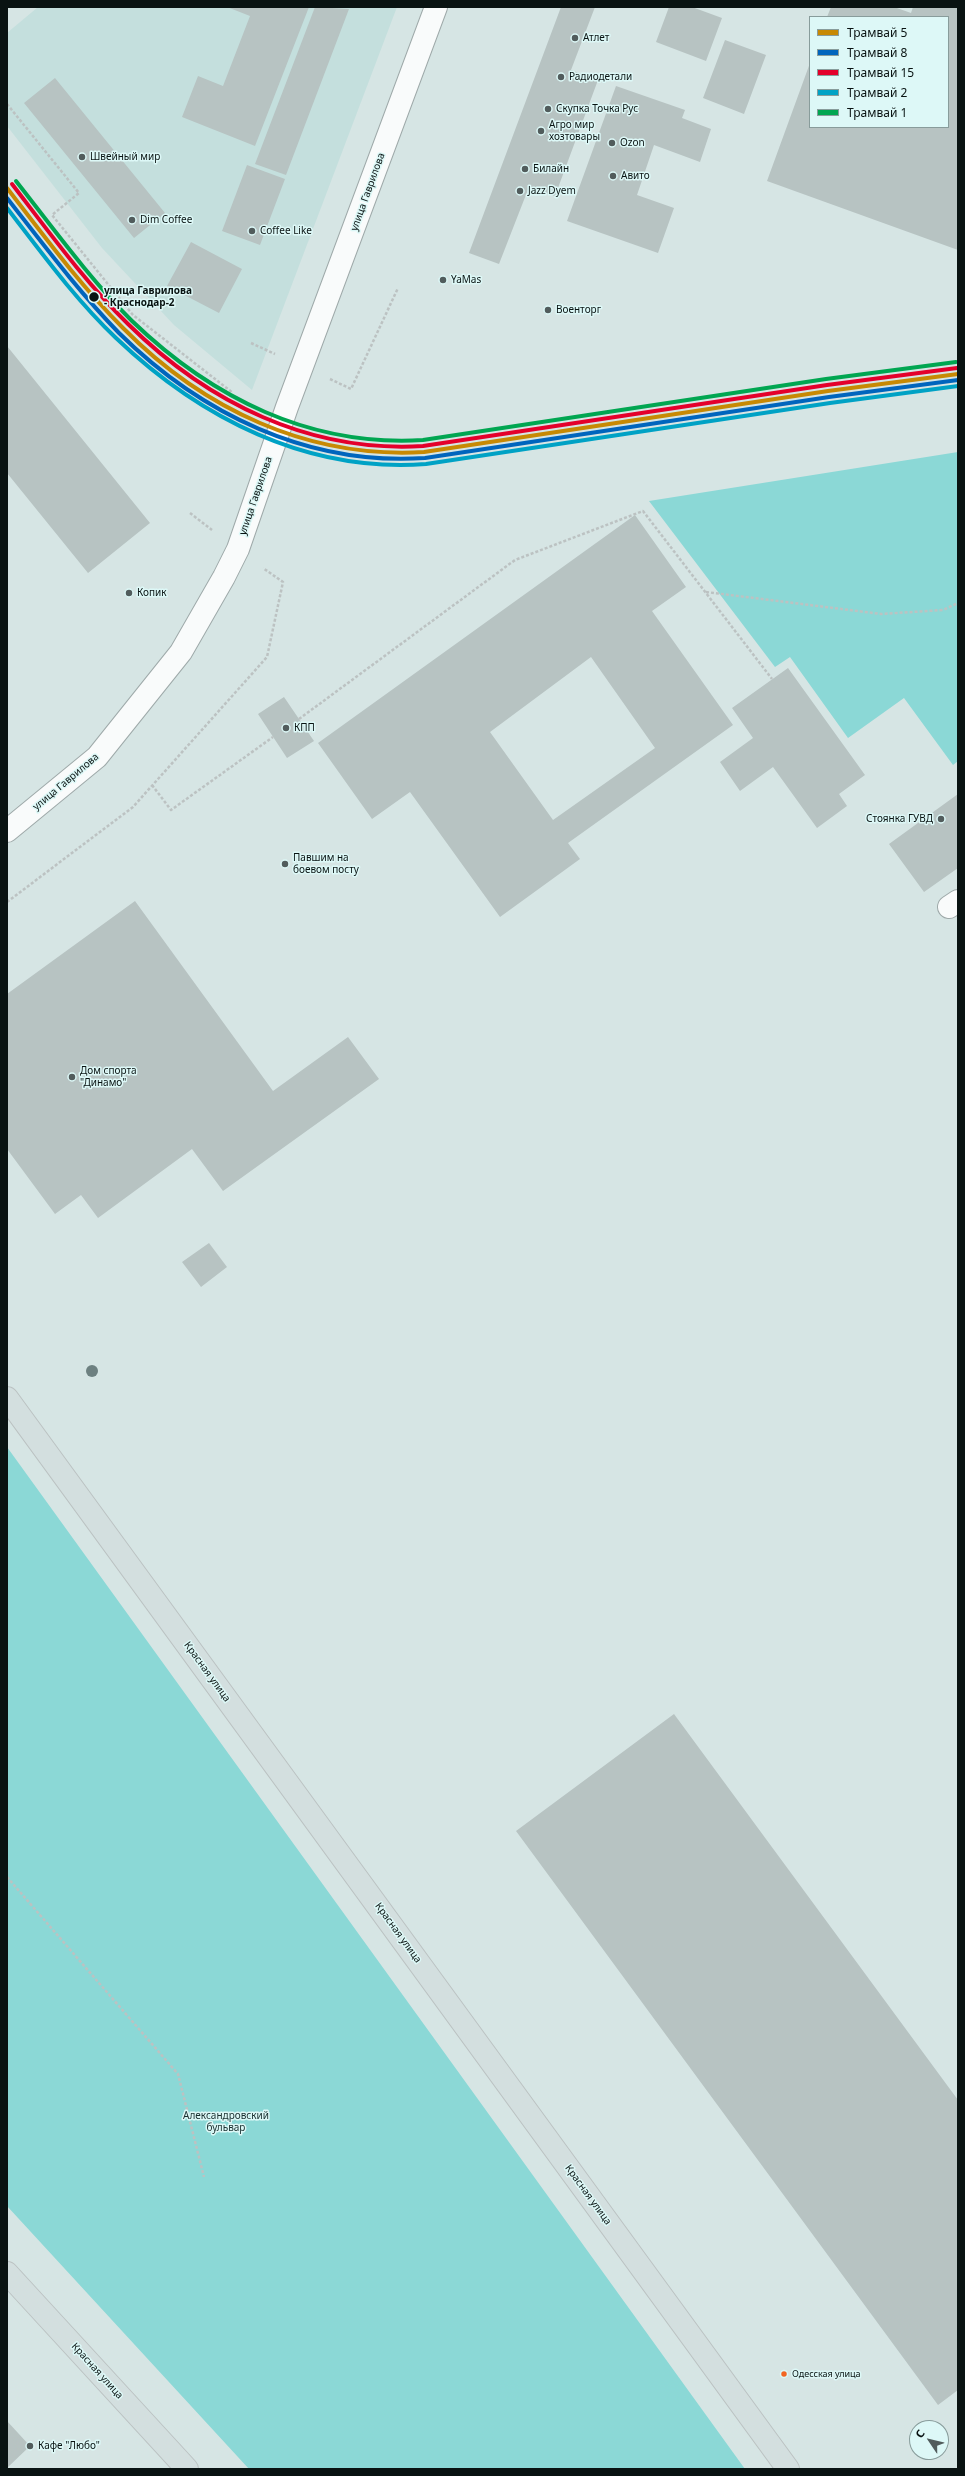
<!DOCTYPE html>
<meta charset="utf-8">
<style>
body{margin:0}
#map{position:relative;width:965px;height:2476px;overflow:hidden;background:#d6e5e4;font-family:"Noto Sans",sans-serif}
canvas{display:block}
.frame{position:absolute;inset:0;border:8px solid #091312;pointer-events:none}
.legend{position:absolute;left:809px;top:16px;width:140px;height:112px;box-sizing:border-box;background:#ddf8f7;border:1px solid #889c9b;margin:0;padding:5px 7px;list-style:none;font-size:12px;color:#091312}
.legend li{display:flex;align-items:center;gap:8px;height:20px}
.legend b{width:20px;border:1px solid #889c9b}
.north{position:absolute;left:909px;top:2420px;width:40px;height:40px;box-sizing:border-box;background:#ddf8f7;border:1px solid #889c9b;border-radius:50%;rotate:305deg;font-size:11px;font-weight:700;line-height:16px;text-align:center;color:#091312}
.north::after{content:'';display:block;margin:auto;width:14px;height:18px;background:#515c5c;clip-path:polygon(50% 0,100% 100%,50% 72%,0 100%)}
</style>
<div id="map">
<canvas width="965" height="2476"></canvas>
<div class="frame"></div>
<ul class="legend">
<li><b style="height:5px;background:#c78904"></b>Трамвай 5</li>
<li><b style="height:5px;background:#0065bd"></b>Трамвай 8</li>
<li><b style="height:5px;background:#e4002b"></b>Трамвай 15</li>
<li><b style="height:5px;background:#00a2c5"></b>Трамвай 2</li>
<li><b style="height:5px;background:#00a651"></b>Трамвай 1</li>
</ul>
<div class="north">С</div>
</div>
<script>
const c = document.querySelector('canvas').getContext('2d');
c.lineJoin = 'round';
function paint(path, color) { c.fillStyle = color; c.fill(path, 'evenodd'); }
function strokePath(path, color, width, dash) { c.strokeStyle = color; c.lineWidth = width; c.lineCap = dash ? 'butt' : 'round'; c.setLineDash(dash || []); c.stroke(path); }
function write(font, color, halo, rows, align = 'center') {
  c.font = font + ' "Noto Sans",sans-serif'; c.lineWidth = 3; c.setLineDash([]); c.textBaseline = 'middle'; c.strokeStyle = halo; c.fillStyle = color; for (const [text, x, y, turn = 0] of rows) {
    c.save(); c.translate(x, y); c.rotate((+turn || 0) * Math.PI / 180); c.textAlign = isNaN(turn) ? turn : align; if (halo) c.strokeText(text, 0, 0); c.fillText(text, 0, 0); c.restore();
  }
}
paint(new Path2D(`
 M 38,7 L 397,7 L 252,390 L 174,325 L 102,248 L 7,126 L 7,33 Z`), '#c4dfdd');
paint(new Path2D(`
 M 958,452 L 958,761 L 953,765 L 904,698 L 848,738 L 790,657 L 775,667 L 649,501 Z
 M 7,1447 L 745,2469 L 249,2469 L 7,2206 Z`), '#8bd8d6');
paint(new Path2D(`
 M 227,7 L 309,7 L 255,146 L 182,117 L 198,76 L 223,86 L 250,16 Z
 M 315,7 L 349,9 L 286,175 L 255,164 Z
 M 561,7 L 595,7 L 571,70 L 598,80 L 555,196 L 529,187 L 499,264 L 469,253 Z
 M 669,7 L 692,7 L 722,18 L 706,61 L 656,42 Z
 M 831,7 L 894,7 L 911,13 L 913,7 L 958,7 L 958,250 L 767,181 L 810,63 L 810,127 L 948,127 L 948,17 L 827,17 Z
 M 725,40 L 766,55 L 744,114 L 703,98 Z
 M 55,78 L 165,213 L 134,238 L 24,103 Z
 M 616,86 L 685,110 L 682,118 L 711,129 L 700,162 L 654,145 L 637,195 L 674,208 L 658,253 L 567,221 Z
 M 247,165 L 285,179 L 260,245 L 222,231 Z
 M 191,242 L 242,269 L 219,313 L 167,286 Z
 M 7,346 L 150,523 L 88,573 L 7,473 Z
 M 635,515 L 686,587 L 652,611 L 733,725 L 568,843 L 580,859 L 500,917 L 410,792 L 372,819 L 318,743 ZM 591,657 L 655,748 L 553,820 L 490,732 Z
 M 788,668 L 865,775 L 839,794 L 847,806 L 817,828 L 773,767 L 740,791 L 720,762 L 753,738 L 732,708 Z
 M 284,697 L 314,741 L 287,758 L 258,714 Z
 M 958,794 L 958,868 L 924,892 L 889,844 Z
 M 135,901 L 273,1091 L 348,1037 L 379,1079 L 223,1191 L 192,1149 L 98,1218 L 81,1195 L 55,1214 L 7,1149 L 7,994 Z
 M 209,1243 L 227,1267 L 201,1287 L 182,1262 Z
 M 674,1714 L 958,2100 L 958,2390 L 938,2405 L 516,1831 Z
 M 7,2421 L 30,2446 L 7,2468 Z`), '#b7c3c2');
const minor = new Path2D(`
 M 7,831 L 97,757 L 181,652 L 224,577 L 238,549 L 287,407 L 436,7
 M 949,907 L 958,901`);
const major = new Path2D(`
 M 7,1398 L 788,2469
 M 7,2273 L 187,2469`);
strokePath(minor, '#9ea9a9', 24);
strokePath(major, '#bbc2c2', 24);
strokePath(new Path2D(`
 M 7,104 L 79,193 L 52,215 L 133,315 L 233,393
 M 251,343 L 275,354
 M 330,379 L 351,389 L 398,288
 M 190,513 L 212,530
 M 706,592 L 881,614 L 943,610 L 958,603
 M 299,719 L 515,560 L 643,511 L 772,679
 M 152,785 L 171,810 L 273,737
 M 7,902 L 133,807 L 267,657 L 283,582 L 263,568
 M 7,1871 L 7,1877
 M 7,1877 L 178,2074 L 204,2177`), '#bcc2c2', 2.5, [3, 2]);
strokePath(minor, '#f9fbfb', 22);
strokePath(major, '#d3dfdf', 22);
strokePath(new Path2D(`
 M 7,188 C 44,236 80,285 123,328 C 203,409 308,459 424,452 L 828,391 L 958,374`), '#c78904', 4);
strokePath(new Path2D(`
 M 7,198 C 43,244 78,291 119,333 C 201,414 308,466 425,458 L 829,397 L 958,380`), '#0065bd', 4);
strokePath(new Path2D(`
 M 12,184 C 49,232 85,282 128,324 C 208,403 310,453 423,446 L 827,385 L 957,368`), '#e4002b', 4);
strokePath(new Path2D(`
 M 7,208 C 41,252 75,299 116,338 C 200,418 307,473 426,464 L 830,403 L 958,386`), '#00a2c5', 4);
strokePath(new Path2D(`
 M 16,181 C 53,228 89,278 132,321 C 212,398 310,447 423,440 L 826,379 L 956,362`), '#00a651', 4);
c.fillStyle = '#6d8080';
for (const [x, y] of [
 [92,1371]
]) { c.beginPath(); c.arc(x, y, 6, 0, 2 * Math.PI); c.fill(); }
for (const [x, y, r, color] of [
 [575,38,4,"#515c5c"],
 [561,77,4,"#515c5c"],
 [548,109,4,"#515c5c"],
 [541,131,4,"#515c5c"],
 [612,143,4,"#515c5c"],
 [82,157,4,"#515c5c"],
 [525,169,4,"#515c5c"],
 [613,176,4,"#515c5c"],
 [520,191,4,"#515c5c"],
 [132,220,4,"#515c5c"],
 [252,231,4,"#515c5c"],
 [443,280,4,"#515c5c"],
 [94,297,5.5,"#091312"],
 [548,310,4,"#515c5c"],
 [129,593,4,"#515c5c"],
 [286,728,4,"#515c5c"],
 [941,819,4,"#515c5c"],
 [285,864,4,"#515c5c"],
 [72,1077,4,"#515c5c"],
 [784,2374,3.5,"#f26522"],
 [30,2446,4,"#515c5c"]
]) { const dot = new Path2D(); dot.arc(x, y, r, 0, 2 * Math.PI); c.fillStyle = color; c.fill(dot); strokePath(dot, '#ddf8f7', 1.5); }
write('9px', '#091312', '#ddf8f7', [
 ["Одесская улица",792,2374]
], 'left');
write('10px', '#091312', '#ddf8f7', [
 ["Атлет",583,38],
 ["Радиодетали",569,77],
 ["Скупка Точка Рус",556,109],
 ["Агро мир",549,125],
 ["хозтовары",549,137],
 ["Ozon",620,143],
 ["Швейный мир",90,157],
 ["Билайн",533,169],
 ["Авито",621,176],
 ["Jazz Dyem",528,191],
 ["Dim Coffee",140,220],
 ["Coffee Like",260,231],
 ["YaMas",451,280],
 ["Военторг",556,310],
 ["Копик",137,593],
 ["КПП",294,728],
 ["Стоянка ГУВД",933,819,"right"],
 ["Павшим на",293,858],
 ["боевом посту",293,870],
 ["Дом спорта",80,1071],
 ["\"Динамо\"",80,1083],
 ["Кафе \"Любо\"",38,2446]
], 'left');
write('10px', '#091312', '#ddf8f7', [
 ["улица Гаврилова",368,192,-70],
 ["улица Гаврилова",256,496,-71],
 ["улица Гаврилова",66,782,-40],
 ["Красная улица",207,1672,54],
 ["Красная улица",398,1933,54],
 ["Красная улица",588,2195,54],
 ["Красная улица",97,2371,48]
]);
write('bold 10px', '#091312', '#ddf8f7', [
 ["улица Гаврилова",104,291],
 ["- Краснодар-2",104,303]
], 'left');
write('10px', '#172e2e', '#ddf8f7', [
 ["Александровский",226,2116],
 ["бульвар",226,2128]
]);
</script>
